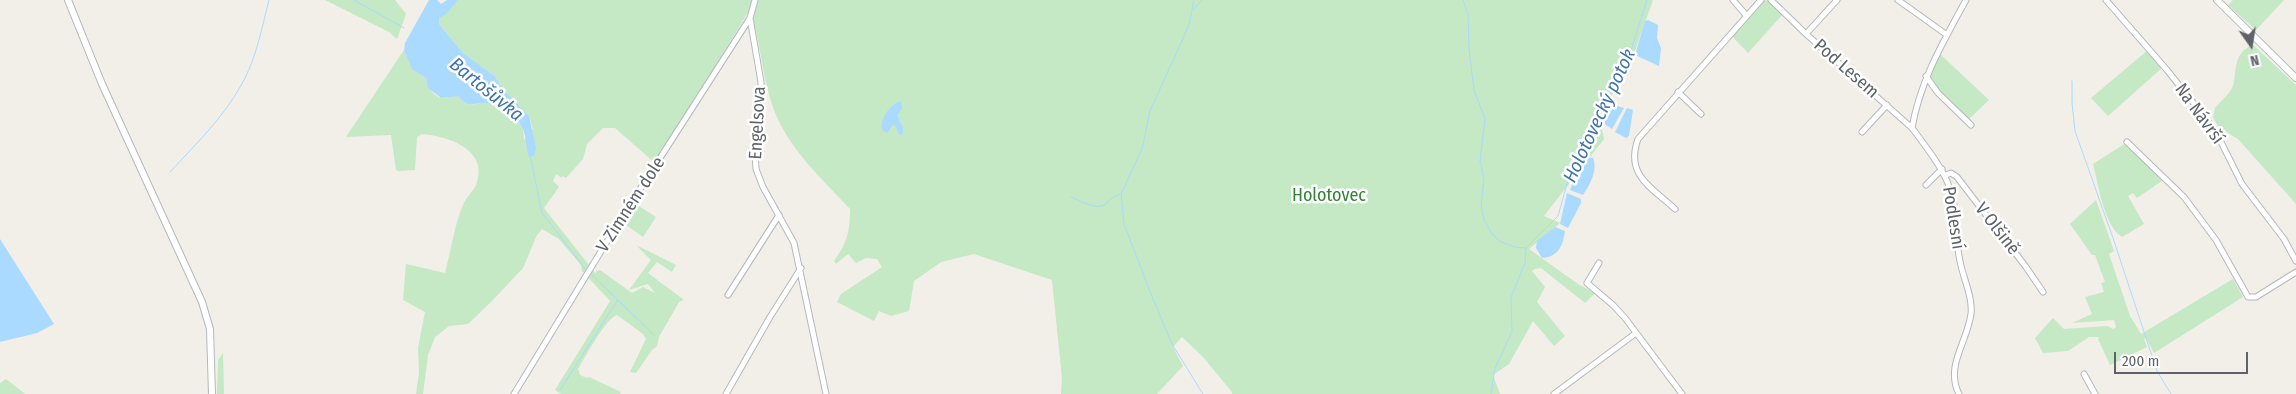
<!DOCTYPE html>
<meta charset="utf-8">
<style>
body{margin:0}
#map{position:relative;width:2296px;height:394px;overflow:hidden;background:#f1efe8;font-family:"Fira Sans Condensed",sans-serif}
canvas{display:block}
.north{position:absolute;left:2226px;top:20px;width:50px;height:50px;-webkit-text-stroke:4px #fff;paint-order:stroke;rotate:167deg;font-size:14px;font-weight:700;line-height:20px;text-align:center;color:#5f6368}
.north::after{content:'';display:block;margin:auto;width:18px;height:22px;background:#5f6368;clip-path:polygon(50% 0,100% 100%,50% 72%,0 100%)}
.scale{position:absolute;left:2114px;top:352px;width:134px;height:22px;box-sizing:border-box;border:2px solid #5f6368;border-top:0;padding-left:6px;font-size:15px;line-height:18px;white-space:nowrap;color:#5f6368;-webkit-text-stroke:4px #fff;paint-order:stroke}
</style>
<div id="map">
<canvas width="2296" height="394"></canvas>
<div class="north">N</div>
<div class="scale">200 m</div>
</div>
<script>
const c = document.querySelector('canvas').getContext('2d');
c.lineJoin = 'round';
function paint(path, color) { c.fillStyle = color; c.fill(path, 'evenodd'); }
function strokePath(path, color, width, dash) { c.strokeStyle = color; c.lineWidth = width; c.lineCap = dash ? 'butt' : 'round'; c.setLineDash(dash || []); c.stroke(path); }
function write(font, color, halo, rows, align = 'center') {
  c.font = font + ' "Fira Sans Condensed",sans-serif'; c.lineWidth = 5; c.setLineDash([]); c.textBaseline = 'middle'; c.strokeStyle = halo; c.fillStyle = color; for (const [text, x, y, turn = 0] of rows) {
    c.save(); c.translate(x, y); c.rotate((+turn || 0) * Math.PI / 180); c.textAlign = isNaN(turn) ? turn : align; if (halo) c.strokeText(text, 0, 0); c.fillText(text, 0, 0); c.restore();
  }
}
paint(new Path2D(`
 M 325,0 L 395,0 L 406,14 L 397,39 L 389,32 Z
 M 458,0 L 1653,0 L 1631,62 L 1599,117 L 1604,139 L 1544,216 L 1560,223 L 1529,249 L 1578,284 L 1595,293 L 1585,303 L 1541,268 L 1535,269 L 1532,271 L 1545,287 L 1537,302 L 1565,336 L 1554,346 L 1533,321 L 1509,364 L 1493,375 L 1500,394 L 1232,394 L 1232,392 L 1203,357 L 1182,337 L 1173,347 L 1183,366 L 1157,394 L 1061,394 L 1062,378 L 1052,280 L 974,254 L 941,262 L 914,281 L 909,311 L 891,316 L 879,311 L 874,321 L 837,302 L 841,294 L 882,267 L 877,259 L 866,258 L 856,263 L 848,254 L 836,264 L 834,261 C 847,243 850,232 850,209 C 822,179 789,149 774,110 C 762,78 761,42 750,9 L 656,164 L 615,128 L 603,128 L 587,144 L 583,159 L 566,178 L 562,176 L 562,178 L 556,174 L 553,181 L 559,187 L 544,208 L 596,274 L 596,271 L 600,270 L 632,293 L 643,287 L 655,293 L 648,284 L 629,290 L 651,260 L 636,245 L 676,265 L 672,272 L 657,262 L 648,273 L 684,300 L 679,302 L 659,337 L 657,346 L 652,350 L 636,373 L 630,372 L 646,339 L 643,334 L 617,315 C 605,319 586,356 578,369 L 580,375 L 587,378 L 589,377 L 621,392 L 620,394 L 561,394 L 555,390 L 610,301 L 582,271 L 581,265 L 559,239 L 542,229 L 537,235 L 523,268 L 492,301 L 468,324 L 449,326 L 435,337 L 428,355 L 423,394 L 416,394 L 419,373 L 418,348 L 425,312 L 403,300 L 406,264 L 445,273 C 451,251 454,226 463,205 C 466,196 475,191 477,182 C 488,149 447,136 422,134 L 417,137 L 415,170 L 398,171 L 396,170 L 391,135 L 346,137 L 404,50 L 412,68 L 426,78 C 427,86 435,100 445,98 C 450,97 453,95 458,96 C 472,113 476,99 491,104 C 503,109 514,118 523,128 L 524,140 L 533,129 L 529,116 L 502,88 L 495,76 L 463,53 L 439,24 L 438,19 Z
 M 1769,0 L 1783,14 L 1748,53 L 1730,34 L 1762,1 Z
 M 2233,0 L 2284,0 L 2256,30 L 2228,5 Z
 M 2253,45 L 2296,85 L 2296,204 L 2238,139 L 2219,128 L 2213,117 L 2215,108 C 2220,102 2227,96 2231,90 C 2239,78 2229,54 2253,45 Z
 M 2148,50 L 2163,67 L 2108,116 L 2091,98 Z
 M 1940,54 L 1989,100 L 1969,119 L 1939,90 L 1930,78 Z
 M 2126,143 L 2162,181 L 2137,198 L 2133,193 L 2128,196 L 2144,224 L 2122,237 C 2104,226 2098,183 2093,164 Z
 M 2096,200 L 2114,251 L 2109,254 L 2130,316 L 2141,334 L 2233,279 L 2243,297 L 2154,353 L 2146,338 L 2144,339 L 2147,347 L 2110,365 L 2098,339 L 2099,337 L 2089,337 L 2068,351 L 2043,353 L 2035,338 L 2053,318 L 2064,329 L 2107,326 L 2113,329 L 2116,327 L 2114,320 L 2072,323 L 2092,314 L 2085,297 L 2104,292 L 2101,283 L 2105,282 L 2095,255 L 2092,255 L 2070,224 Z
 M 634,203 L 656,217 L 643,237 L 622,222 Z
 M 223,353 L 224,394 L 217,394 L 218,360 Z
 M 6,379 L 25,394 L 0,394 L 0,383 Z`), '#c5e8c5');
paint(new Path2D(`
 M 429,0 L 437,0 L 441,4 L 447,0 L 458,0 L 446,14 L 439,18 L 439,24 L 463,53 L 495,76 L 502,88 L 529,116 L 534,138 L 536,149 L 534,156 L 529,157 L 528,154 C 526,147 526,133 522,127 C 517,118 497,104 486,103 C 471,102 470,110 458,96 L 441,98 L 428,88 L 426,78 L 412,69 L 404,50 L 405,43 Z
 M 1648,20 L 1658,25 L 1657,38 L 1661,48 L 1659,66 L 1635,55 L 1645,21 Z
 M 901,101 L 902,109 L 897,115 L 903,128 L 903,134 L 899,135 L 895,125 L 892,126 L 887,133 L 883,131 C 878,121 890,104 901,101 Z
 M 1611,104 L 1624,108 L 1612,129 L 1603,123 L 1602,119 Z
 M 1627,108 L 1633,110 L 1629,136 L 1626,138 L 1615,132 Z
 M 1583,157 L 1593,158 C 1598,170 1590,185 1583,195 L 1570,190 Z
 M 1567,193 L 1581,199 L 1581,203 L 1568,228 L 1560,224 Z
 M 1555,227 L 1565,231 C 1563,246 1558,257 1542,258 L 1536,248 L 1537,241 Z
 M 0,239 L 54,324 L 37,333 L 0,342 Z`), '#aadaff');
strokePath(new Path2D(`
 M 354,0 L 404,28
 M 1194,0 L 1189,25 L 1150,111 L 1142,149 L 1121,194 L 1124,224 L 1151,294 L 1172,344 L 1203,394
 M 1463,0 L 1468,14 L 1469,49 L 1474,90 L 1485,119 L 1480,161 L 1484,179 L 1481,206 L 1484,220 L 1492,234 L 1501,242 L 1515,247 L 1526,248
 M 1194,9 L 1202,0
 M 2072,81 L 2072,103 L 2075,131 L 2113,238 L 2157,371 L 2171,394
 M 530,155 L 542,213 L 586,270
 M 170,172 C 196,144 226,115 244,80 C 257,55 262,27 269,0
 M 1071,197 C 1079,200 1095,210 1104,205 C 1112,200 1108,198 1121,194
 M 591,274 L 655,336
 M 560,390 L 617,301
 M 1491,394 L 1495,368 L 1512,332 L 1511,297 L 1525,263 L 1526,248 L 1558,216 L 1570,173 L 1606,94 L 1629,57 L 1647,0`), '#aadaff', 1);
const minor = new Path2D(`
 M 755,0 L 750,18 L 761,82 L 761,100 L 755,153 L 756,169 L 763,187 L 794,243 L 826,394
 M 1733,0 L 1746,15
 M 1771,0 L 1806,34 L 1912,128
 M 1898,0 L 1947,35
 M 2106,0 L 2167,70 L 2215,130 L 2242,184 L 2284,239 L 2296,261
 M 1806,34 L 1837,0
 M 1926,76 L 1938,93 L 1971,125
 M 1678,92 L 1701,114
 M 1862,132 L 1887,105
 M 2127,142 L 2184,197 L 2216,240 L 2248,297 L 2256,297 L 2296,272
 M 1946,175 L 1951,173 L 1957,177 L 2026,267 L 2043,292
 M 1926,185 L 1942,169
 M 1675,209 C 1651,187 1625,175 1638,139 L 1761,0
 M 1599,263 L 1587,283 L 1613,305 L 1625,318 L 1682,394
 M 728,295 L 779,215
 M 2084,374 L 2095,394
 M 514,394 L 617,225 L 750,18
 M 726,394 L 770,317 L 801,268
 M 1554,394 L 1636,333
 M 1959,394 C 1945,366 1967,343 1971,314 C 1973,297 1963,278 1960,261 C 1956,245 1957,228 1955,212 C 1952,178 1932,155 1912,128 C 1920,81 1943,42 1966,0`);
const tertiary = new Path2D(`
 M 68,0 L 102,84 L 202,302 L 210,329 L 212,394
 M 2217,0 L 2296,78`);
strokePath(minor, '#b5b8bc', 7);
strokePath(tertiary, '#b5b8bc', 8);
strokePath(minor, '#fff', 5);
strokePath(tertiary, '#fff', 6);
write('18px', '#5f6368', '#fff', [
 ["Pod Lesem",1846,69,41],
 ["Na Návrší",2199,114,54],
 ["Engelsova",758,123,-87],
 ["V Zimném dole",631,205,-57],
 ["Podlesní",1953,218,81],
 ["V Olšině",1997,229,52]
]);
write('18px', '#348238', '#fff', [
 ["Holotovec",1329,196]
]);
write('italic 19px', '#4174aa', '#fff', [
 ["Bartošůvka",486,90,39],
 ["Holotovecký potok",1600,116,-65]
]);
</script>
